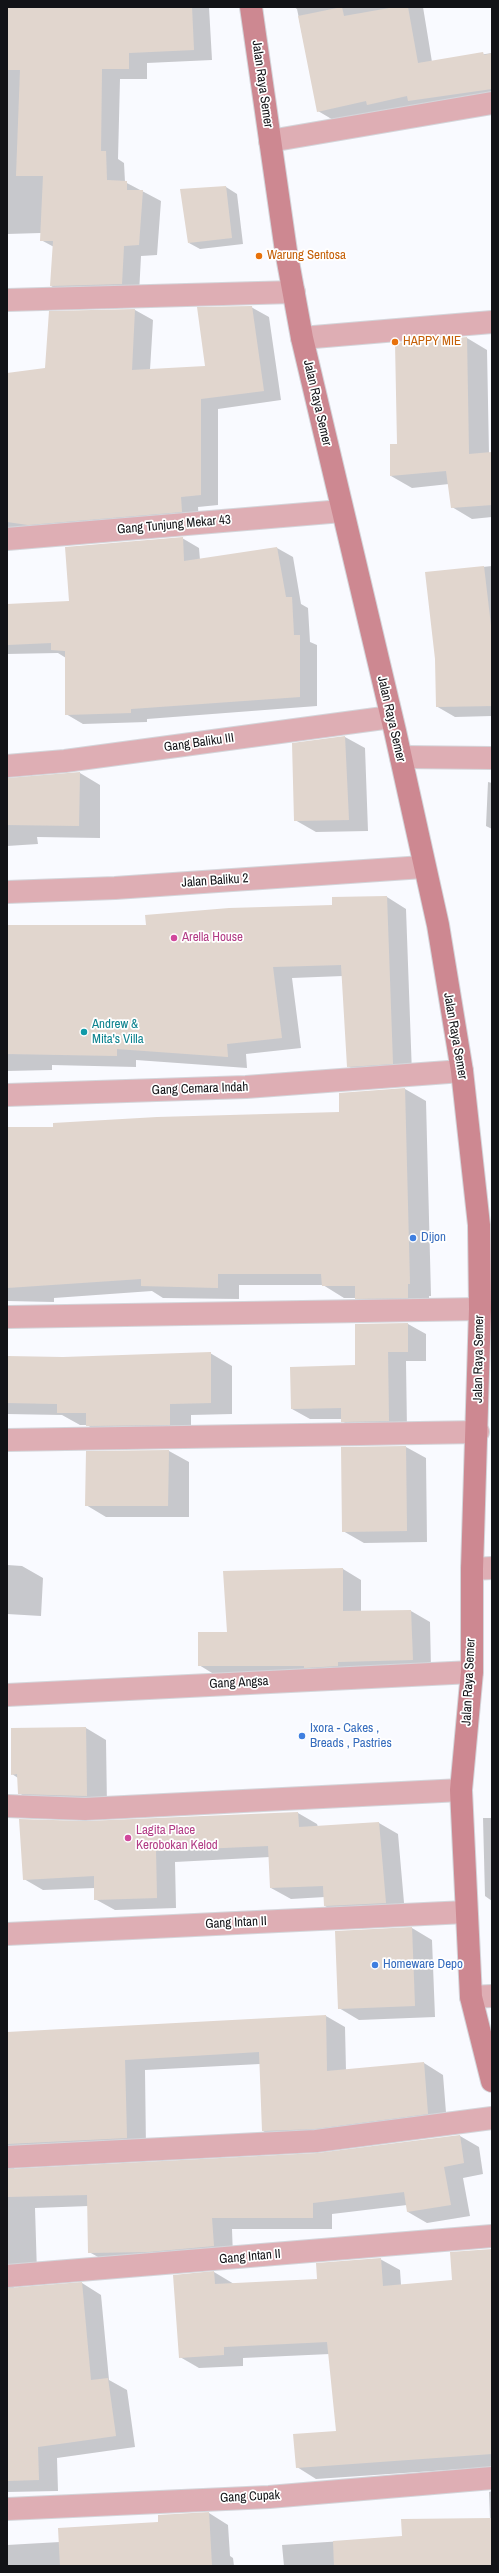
<!DOCTYPE html>
<style>
body{margin:0}
#map{position:relative;width:499px;height:2573px;overflow:hidden;background:#f9faff;font-family:"Archivo Narrow",sans-serif}
canvas{display:block}
.frame{position:absolute;inset:0;border:8px solid #121317;pointer-events:none}
</style>
<div id="map">
<canvas width="499" height="2573"></canvas>
<div class="frame"></div>
</div>
<script>
const c = document.querySelector('canvas').getContext('2d');
c.lineJoin = 'round';
function paint(path, color) { c.fillStyle = color; c.fill(path, 'evenodd'); }
function strokePath(path, color, width, dash) { c.strokeStyle = color; c.lineWidth = width; c.lineCap = dash ? 'butt' : 'round'; c.setLineDash(dash || []); c.stroke(path); }
function write(font, color, halo, rows, align = 'center') {
  c.font = font + ' "Archivo Narrow",sans-serif'; c.lineWidth = 3.5; c.setLineDash([]); c.textBaseline = 'middle'; c.strokeStyle = halo; c.fillStyle = color; for (const [text, x, y, turn = 0] of rows) {
    c.save(); c.translate(x, y); c.rotate((+turn || 0) * Math.PI / 180); c.textAlign = isNaN(turn) ? turn : align; if (halo) c.strokeText(text, 0, 0); c.fillText(text, 0, 0); c.restore();
  }
}
paint(new Path2D(`
 M 7,7 L 209,7 L 212,60 L 147,63 L 147,79 L 120,79 L 118,159 L 124,163 L 125,182 L 161,201 L 157,255 L 141,256 L 139,294 L 69,296 L 51,286 L 54,247 L 41,240 L 41,233 L 7,234 Z
 M 294,7 L 423,7 L 432,62 L 492,53 L 492,103 L 335,121 L 318,111 L 297,9 Z
 M 226,187 L 237,194 L 243,244 L 200,249 L 189,243 Z
 M 251,307 L 269,317 L 281,400 L 218,409 L 218,505 L 198,507 L 199,522 L 7,535 L 7,374 L 46,369 L 50,312 L 135,310 L 153,320 L 150,370 L 207,367 Z
 M 467,338 L 487,350 L 489,453 L 492,453 L 492,517 L 472,519 L 452,507 L 449,484 L 412,488 L 391,476 L 398,445 Z
 M 182,538 L 199,548 L 200,560 L 277,548 L 293,557 L 301,604 L 308,608 L 310,642 L 317,645 L 317,706 L 147,719 L 147,722 L 83,724 L 66,714 L 66,658 L 58,653 L 7,654 L 7,605 L 70,602 Z
 M 492,566 L 492,716 L 455,717 L 436,706 L 436,659 L 426,573 Z
 M 345,737 L 365,748 L 368,831 L 316,832 L 295,820 L 293,744 Z
 M 80,773 L 100,785 L 100,838 L 37,837 L 38,844 L 7,846 L 7,779 Z
 M 488,782 L 492,783 L 492,829 L 486,826 Z
 M 387,897 L 406,909 L 412,1074 L 367,1078 L 348,1066 L 343,976 L 292,978 L 301,1048 L 246,1054 L 247,1068 L 136,1060 L 136,1067 L 52,1065 L 52,1070 L 7,1071 L 7,926 L 147,926 L 333,906 L 333,898 Z
 M 405,1089 L 426,1101 L 431,1296 L 429,1296 L 429,1309 L 378,1310 L 356,1298 L 344,1298 L 323,1285 L 239,1285 L 239,1299 L 163,1298 L 152,1291 L 54,1298 L 54,1302 L 7,1301 L 7,1128 L 54,1128 L 340,1113 L 340,1094 Z
 M 408,1324 L 426,1334 L 426,1361 L 406,1361 L 407,1431 L 360,1432 L 342,1421 L 342,1419 L 310,1419 L 292,1409 L 356,1366 Z
 M 210,1353 L 232,1366 L 232,1414 L 191,1415 L 191,1436 L 108,1438 L 87,1425 L 80,1425 L 62,1415 L 7,1414 L 7,1357 L 63,1358 Z
 M 406,1447 L 426,1458 L 427,1542 L 364,1543 L 343,1531 Z
 M 169,1451 L 189,1462 L 189,1517 L 106,1517 L 86,1505 L 87,1452 Z
 M 7,1565 L 22,1566 L 43,1578 L 41,1616 L 7,1614 Z
 M 343,1569 L 361,1580 L 361,1612 L 411,1611 L 430,1622 L 431,1670 L 217,1676 L 199,1665 L 228,1633 Z
 M 86,1728 L 106,1740 L 107,1807 L 39,1805 L 19,1793 L 18,1778 L 12,1774 Z
 M 298,1813 L 317,1824 L 318,1827 L 379,1823 L 398,1834 L 405,1914 L 345,1917 L 325,1906 L 325,1897 L 291,1899 L 271,1888 L 270,1857 L 175,1862 L 176,1908 L 115,1910 L 95,1899 L 95,1888 L 43,1890 L 24,1879 L 86,1822 Z
 M 483,1818 L 492,1818 L 492,1901 L 485,1896 Z
 M 412,1928 L 432,1940 L 435,2017 L 359,2020 L 339,2008 L 336,1932 Z
 M 326,2016 L 345,2027 L 346,2071 L 424,2063 L 443,2075 L 447,2125 L 282,2142 L 263,2131 L 260,2064 L 145,2070 L 146,2149 L 19,2158 L 14,2169 L 317,2154 L 460,2136 L 479,2147 L 483,2174 L 463,2178 L 470,2216 L 427,2223 L 408,2212 L 407,2205 L 332,2214 L 332,2229 L 232,2229 L 233,2257 L 109,2263 L 89,2252 L 89,2206 L 35,2208 L 37,2273 L 19,2277 L 13,2289 L 82,2283 L 101,2295 L 109,2380 L 127,2390 L 135,2447 L 57,2458 L 58,2491 L 7,2492 L 7,2033 Z
 M 492,2250 L 492,2467 L 316,2479 L 297,2467 L 337,2431 L 330,2354 L 243,2358 L 243,2366 L 199,2368 L 180,2357 L 174,2276 L 214,2272 L 234,2284 L 318,2280 L 380,2259 L 400,2270 L 401,2285 L 454,2281 Z
 M 492,2491 L 492,2566 L 284,2566 L 282,2545 L 403,2537 L 490,2519 L 489,2492 Z
 M 209,2513 L 228,2525 L 230,2556 L 233,2558 L 234,2566 L 7,2566 L 7,2545 L 60,2542 Z`), '#0003');
paint(new Path2D(`
 M 7,7 L 192,7 L 194,50 L 129,53 L 129,69 L 102,69 L 101,151 L 106,151 L 107,180 L 127,181 L 127,190 L 143,190 L 139,245 L 124,246 L 122,284 L 50,286 L 53,241 L 40,241 L 43,176 L 16,176 L 20,70 L 7,70 Z
 M 342,7 L 344,16 L 395,7 L 408,7 L 418,63 L 483,52 L 484,55 L 492,53 L 492,89 L 408,101 L 407,96 L 367,105 L 366,101 L 317,112 L 298,16 Z
 M 226,186 L 232,238 L 188,243 L 180,189 Z
 M 252,306 L 264,391 L 201,399 L 201,495 L 181,497 L 182,512 L 28,525 L 7,522 L 7,373 L 45,368 L 49,311 L 135,309 L 132,370 L 205,366 L 197,307 Z
 M 467,337 L 469,454 L 492,452 L 492,505 L 451,508 L 446,471 L 390,476 L 390,444 L 397,444 L 395,343 Z
 M 183,537 L 184,561 L 277,547 L 286,597 L 292,597 L 294,635 L 300,635 L 300,697 L 131,709 L 131,713 L 65,715 L 65,651 L 51,650 L 51,643 L 7,645 L 7,604 L 69,601 L 65,547 Z
 M 484,566 L 492,634 L 492,706 L 436,707 L 435,659 L 425,572 Z
 M 345,736 L 349,820 L 294,821 L 292,743 Z
 M 80,772 L 79,826 L 7,825 L 7,778 Z
 M 387,896 L 393,1064 L 347,1067 L 341,965 L 273,967 L 282,1038 L 227,1044 L 228,1057 L 117,1049 L 117,1056 L 7,1054 L 7,925 L 146,925 L 145,915 L 229,908 L 332,905 L 332,897 Z
 M 405,1088 L 410,1284 L 408,1284 L 408,1298 L 355,1299 L 355,1286 L 322,1286 L 321,1274 L 218,1274 L 218,1288 L 141,1286 L 141,1279 L 7,1288 L 7,1127 L 53,1127 L 53,1123 L 157,1117 L 339,1112 L 339,1093 Z
 M 408,1323 L 408,1352 L 388,1352 L 389,1421 L 341,1422 L 341,1408 L 291,1409 L 290,1367 L 355,1365 L 355,1324 Z
 M 211,1352 L 211,1403 L 170,1404 L 170,1425 L 86,1426 L 86,1413 L 57,1413 L 57,1404 L 7,1403 L 7,1356 L 63,1357 Z
 M 406,1446 L 407,1531 L 342,1532 L 341,1447 Z
 M 169,1450 L 168,1506 L 85,1506 L 86,1451 Z
 M 343,1568 L 343,1611 L 411,1610 L 413,1660 L 338,1662 L 338,1666 L 304,1668 L 304,1666 L 198,1666 L 198,1632 L 227,1632 L 223,1571 Z
 M 86,1727 L 87,1796 L 18,1794 L 17,1774 L 11,1775 L 11,1728 Z
 M 298,1812 L 299,1827 L 379,1822 L 386,1903 L 324,1906 L 323,1886 L 270,1888 L 268,1846 L 156,1851 L 157,1898 L 94,1900 L 94,1876 L 23,1880 L 19,1819 L 86,1821 Z
 M 412,1927 L 415,2006 L 338,2009 L 335,1931 Z
 M 326,2015 L 327,2071 L 424,2062 L 428,2114 L 315,2129 L 262,2131 L 259,2052 L 125,2060 L 127,2138 L 7,2144 L 7,2032 Z
 M 460,2135 L 464,2163 L 444,2167 L 451,2205 L 407,2212 L 404,2192 L 313,2203 L 313,2218 L 212,2218 L 214,2246 L 148,2252 L 88,2253 L 87,2195 L 7,2197 L 7,2169 L 317,2153 Z
 M 492,2249 L 492,2454 L 296,2468 L 293,2434 L 336,2431 L 327,2342 L 224,2347 L 224,2355 L 179,2358 L 173,2275 L 214,2271 L 215,2284 L 317,2279 L 316,2263 L 381,2258 L 383,2286 L 452,2280 L 450,2252 Z
 M 82,2282 L 91,2380 L 108,2378 L 116,2436 L 38,2447 L 39,2480 L 7,2481 L 7,2288 Z
 M 209,2512 L 212,2566 L 60,2566 L 58,2528 L 158,2522 L 158,2515 Z
 M 492,2518 L 492,2566 L 334,2566 L 333,2541 L 402,2536 L 401,2519 Z`), '#e1d6ce');
const lane = new Path2D(`
 M 302,338 L 492,322`);
const street = new Path2D(`
 M 270,141 L 492,103
 M 7,300 L 294,292
 M 7,539 L 342,511
 M 401,757 L 492,758
 M 7,766 L 65,761 L 391,717
 M 7,892 L 115,888 L 423,867
 M 7,1095 L 246,1087 L 462,1071
 M 7,1317 L 480,1309
 M 7,1440 L 478,1432
 M 472,1569 L 492,1568
 M 7,1695 L 472,1672
 M 7,1806 L 85,1809 L 461,1790
 M 7,1934 L 466,1912
 M 471,1997 L 492,1996
 M 7,2157 L 316,2141 L 492,2118
 M 7,2276 L 492,2236
 M 7,2509 L 269,2497 L 492,2478`);
const secondary = new Path2D(`
 M 251,7 L 286,251 L 302,338 L 395,731 L 438,925 L 462,1071 L 479,1225 L 480,1309 L 472,1569 L 472,1672 L 461,1790 L 471,1997 L 492,2081`);
strokePath(lane, '#d4d5da', 24);
strokePath(street, '#d4d5da', 24);
strokePath(secondary, '#d4d5da', 24);
strokePath(lane, '#deaeb4', 22);
strokePath(street, '#deaeb4', 22);
strokePath(secondary, '#cd8891', 22);
for (const [x, y, r, color] of [
 [259,256,4,"#e8710a"],
 [395,342,4,"#e8710a"],
 [174,938,4,"#d1479c"],
 [84,1032,4,"#0f9aa8"],
 [413,1238,4,"#3f7fe0"],
 [302,1736,4,"#3f7fe0"],
 [128,1838,4,"#d1479c"],
 [375,1965,4,"#3f7fe0"]
]) { const dot = new Path2D(); dot.arc(x, y, r, 0, 2 * Math.PI); c.fillStyle = color; c.fill(dot); strokePath(dot, '#fff', 1.5); }
write('13px', '#121317', '#fff', [
 ["Jalan Raya Semer",262,84,82],
 ["Jalan Raya Semer",317,403,77],
 ["Gang Tunjung Mekar 43",174,525,-5],
 ["Jalan Raya Semer",391,719,77],
 ["Gang Baliku III",199,743,-8],
 ["Jalan Baliku 2",215,881,-4],
 ["Jalan Raya Semer",455,1036,80],
 ["Gang Cemara Indah",200,1089,-2],
 ["Jalan Raya Semer",479,1359,-89],
 ["Jalan Raya Semer",469,1682,-87],
 ["Gang Angsa",239,1683,-3],
 ["Gang Intan II",236,1923,-3],
 ["Gang Intan II",250,2257,-5],
 ["Gang Cupak",250,2497,-3]
]);
write('13px', '#c56008', '#fff', [
 ["Warung Sentosa",267,256],
 ["HAPPY MIE",403,342]
], 'left');
write('13px', '#b23c85', '#fff', [
 ["Arella House",182,938],
 ["Lagita Place",136,1831],
 ["Kerobokan Kelod",136,1846]
], 'left');
write('13px', '#0d838f', '#fff', [
 ["Andrew &",92,1025],
 ["Mita's Villa",92,1040]
], 'left');
write('13px', '#366cbe', '#fff', [
 ["Dijon",421,1238],
 ["Ixora - Cakes ,",310,1729],
 ["Breads , Pastries",310,1744],
 ["Homeware Depo",383,1965]
], 'left');
</script>
